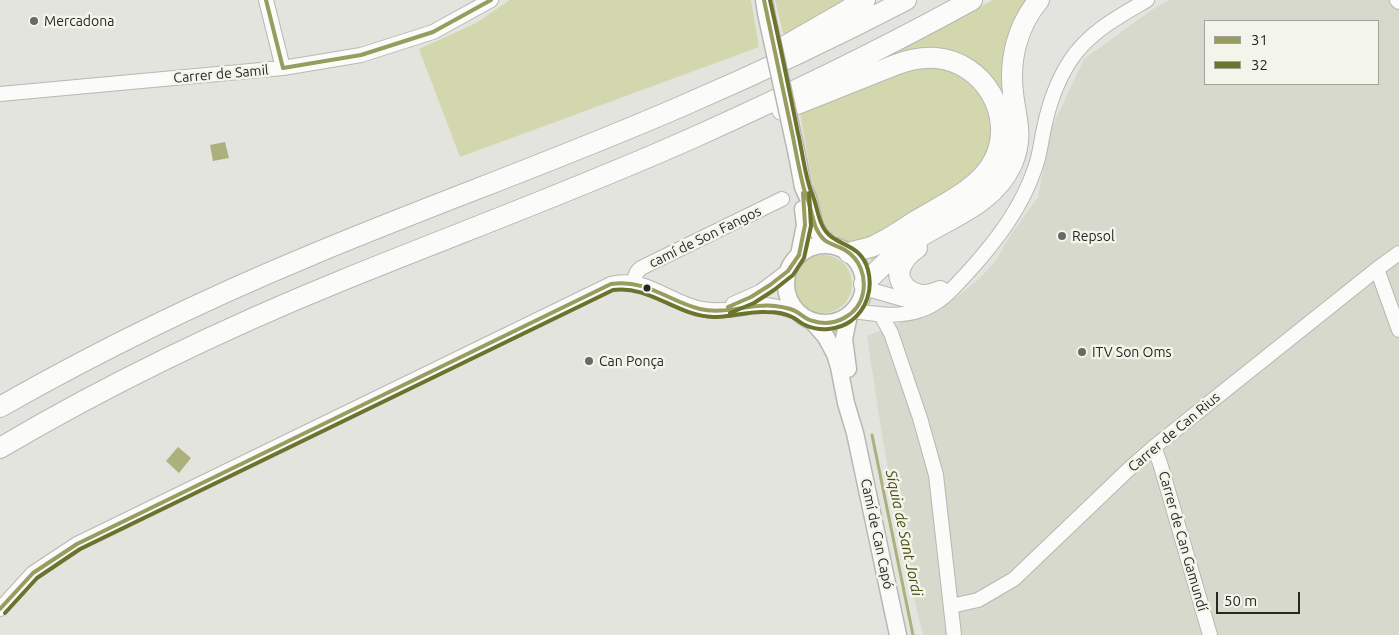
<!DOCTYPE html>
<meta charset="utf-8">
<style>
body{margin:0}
#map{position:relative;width:1399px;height:635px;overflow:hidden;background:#e4e4df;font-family:Ubuntu,sans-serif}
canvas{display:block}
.legend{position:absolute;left:1204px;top:20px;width:175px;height:65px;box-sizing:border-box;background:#f3f4ea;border:1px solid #a1a29b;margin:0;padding:6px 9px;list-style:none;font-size:15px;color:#272724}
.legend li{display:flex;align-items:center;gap:10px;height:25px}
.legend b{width:25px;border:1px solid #a1a29b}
.scale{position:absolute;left:1216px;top:592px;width:84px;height:22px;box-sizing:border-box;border:2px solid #272724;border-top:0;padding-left:6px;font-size:15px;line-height:18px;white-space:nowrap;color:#272724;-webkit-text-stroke:4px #f3f4ea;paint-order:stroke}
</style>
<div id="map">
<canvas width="1399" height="635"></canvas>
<ul class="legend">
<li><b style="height:6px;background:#979d5e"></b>31</li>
<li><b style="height:6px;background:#6b742c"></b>32</li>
</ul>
<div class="scale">50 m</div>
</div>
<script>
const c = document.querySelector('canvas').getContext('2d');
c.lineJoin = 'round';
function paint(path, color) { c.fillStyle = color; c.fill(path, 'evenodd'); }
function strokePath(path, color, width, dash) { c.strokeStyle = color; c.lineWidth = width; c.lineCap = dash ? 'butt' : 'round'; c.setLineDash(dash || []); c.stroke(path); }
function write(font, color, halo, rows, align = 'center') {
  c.font = font + ' Ubuntu,sans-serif'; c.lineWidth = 5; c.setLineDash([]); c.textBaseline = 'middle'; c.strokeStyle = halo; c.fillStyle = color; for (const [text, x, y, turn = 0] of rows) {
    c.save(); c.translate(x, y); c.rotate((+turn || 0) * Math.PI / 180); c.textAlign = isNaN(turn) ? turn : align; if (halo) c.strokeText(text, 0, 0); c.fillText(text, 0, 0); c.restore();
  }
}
paint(new Path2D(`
 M 1170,0 L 1399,0 L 1399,635 L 923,635 L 905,562 L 881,429 L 867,336 L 912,318 L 958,296 L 978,280 L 994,263 L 1010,236 L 1038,197 L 1052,127 L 1084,59 L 1153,9 ZM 1205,21 L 1378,21 L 1378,84 L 1205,84 Z`), '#d7d9cc');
paint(new Path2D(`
 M 510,0 L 751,0 L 759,47 L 460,157 L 419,49 L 476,23 Z
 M 775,0 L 847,0 L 784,37 Z
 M 993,0 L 1031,0 C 1021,15 1011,30 1008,48 C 1005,63 1005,81 1007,97 C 1008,107 1011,117 1012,127 C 1014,144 1006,163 997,177 C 985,193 968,201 952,211 C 925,227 895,242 873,264 L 868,255 L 883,248 C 902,236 922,224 942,213 C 960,202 981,192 994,174 C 1028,127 995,55 936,52 C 909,50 883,63 859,72 Z
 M 932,67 L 948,69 L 962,75 L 974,84 L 987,104 L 992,126 L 990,148 L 978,170 L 952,189 L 870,237 L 847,243 L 841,242 L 833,238 L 823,226 L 817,208 L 800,113 L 895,74 L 916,68 Z
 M794 284a29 29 0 1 1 58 0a29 29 0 1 1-58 0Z`), '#d3d7ae');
paint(new Path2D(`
 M 225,142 L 229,158 L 213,161 L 210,145 Z
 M 178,447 L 191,458 L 179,473 L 166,461 Z`), '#acb07c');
strokePath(new Path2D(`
 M 872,435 L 913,635`), '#acb07c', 3);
const minor = new Path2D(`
 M 266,0 L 283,68
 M 1397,0 L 1399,2
 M 0,94 L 283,68 L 361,55 L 433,32 L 491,0
 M 1377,269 L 1399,330
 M 633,282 L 637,272 L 641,268 L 782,199
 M 864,288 L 906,300 L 924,299
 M 733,304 L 760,292 L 788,271
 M 853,311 C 876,314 899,318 921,310 C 942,303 955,286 970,270 C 997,240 1022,207 1035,168 C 1040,155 1041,141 1044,128 C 1049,104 1057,81 1070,61 C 1089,32 1118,17 1147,0
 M 881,315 L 891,333 L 920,418 L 936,475 L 954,635
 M 1154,447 L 1160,463 L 1210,635
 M 951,606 L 978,600 L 1014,579 L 1128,470 L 1154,447 L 1377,269 L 1399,253
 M 0,609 L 33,573 L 77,544 L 611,284 C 645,275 671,304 702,309 C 714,311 732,310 744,308 C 750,307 757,305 763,305 C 774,305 786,309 797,312`);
const major = new Path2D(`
 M 764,0 L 766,13
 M 797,155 L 803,187 L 808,198 L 815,226 L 820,235 L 830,245
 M786 284a39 39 0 1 1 78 0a39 39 0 1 1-78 0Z
 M 799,255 L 805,225 L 803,209
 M 812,321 L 826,337 L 835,354 L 839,367 L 846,403 L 855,433 L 898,635
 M 848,369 L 844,339 L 849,315`);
const highway = new Path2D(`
 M 780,49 L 865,0
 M 782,110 L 895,65 C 908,60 922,57 936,58 C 984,62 1016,116 994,160 C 980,189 940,206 914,222 C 900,231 886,241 871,247 C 864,249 856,251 849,253
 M 917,248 C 904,257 891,274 906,288 C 911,292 918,295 924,295 C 930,295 935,293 940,291
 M 864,284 C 877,271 890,257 906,246 C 943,219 992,208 1012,164 C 1024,136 1016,120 1013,93 C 1009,60 1017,26 1039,0
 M 0,407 C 100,350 203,300 309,256 C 435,203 564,158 689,103 C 763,71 835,37 906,0
 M 0,448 C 110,383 225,328 343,280 C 461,232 581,188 697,136 C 790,94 883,49 972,0`);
strokePath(minor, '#b7b7b3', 16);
strokePath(major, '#b7b7b3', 19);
strokePath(highway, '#b7b7b3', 22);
strokePath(minor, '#fbfbfa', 14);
strokePath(major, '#fbfbfa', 16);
strokePath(highway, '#fbfbfa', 20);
const majorBridge = new Path2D(`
 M 766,13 L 797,155`);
strokePath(majorBridge, '#b7b7b3', 19, []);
strokePath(majorBridge, '#fbfbfa', 16);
strokePath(new Path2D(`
 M 266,0 L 283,68
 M 283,68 L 361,55 L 433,32 L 491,0
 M 728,307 L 751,297 L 770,285 L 788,271 L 799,255 L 805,225 L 803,193
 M 0,609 L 33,573 L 77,544 L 611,284 C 648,279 667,301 700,309 C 725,315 750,303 775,306 C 783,307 791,308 797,312 C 803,316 807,320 813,321 C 834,328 859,315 863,293 C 866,276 860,259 845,250 C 831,242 825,246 816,228 C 813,220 811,211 809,203 C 807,197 804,191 803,185 C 799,169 796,153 793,137 C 783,91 774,46 764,0`), '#979d5e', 4);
strokePath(new Path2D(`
 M 730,313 L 754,303 L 774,290 L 793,275 L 804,258 L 811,226 L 809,193
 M 5,613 L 37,578 L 80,549 L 613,290 C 650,285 677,316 713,317 C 731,317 748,311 766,312 C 774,312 785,313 792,317 C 797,319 800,323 805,325 C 820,332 838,330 851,321 C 867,309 873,289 868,270 C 860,240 832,248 822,225 C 818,216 817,208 814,199 C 813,194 810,190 809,185 C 804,168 802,150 798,133 C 789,89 780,44 770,0`), '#6b742c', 4);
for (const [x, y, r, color] of [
 [34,21,5,"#696965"],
 [1062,236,5,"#696965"],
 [647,288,4.5,"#272724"],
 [1082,352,5,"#696965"],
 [589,361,5,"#696965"]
]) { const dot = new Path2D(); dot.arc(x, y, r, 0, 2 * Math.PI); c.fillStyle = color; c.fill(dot); strokePath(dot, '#f3f4ea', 2); }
write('14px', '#272724', '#f3f4ea', [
 ["Mercadona",44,21],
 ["Repsol",1072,236],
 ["ITV Son Oms",1092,352],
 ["Can Ponça",599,361]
], 'left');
write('14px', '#272724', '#f3f4ea', [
 ["Carrer de Samil",221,74,-5],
 ["camí de Son Fangos",705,237,-26],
 ["Carrer de Can Rius",1174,432,-40],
 ["Camí de Can Capó",877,534,78],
 ["Carrer de Can Gamundí",1183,541,74]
]);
write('italic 15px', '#484b14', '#f3f4ea', [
 ["Síquia de Sant Jordi",904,533,78]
]);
</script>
